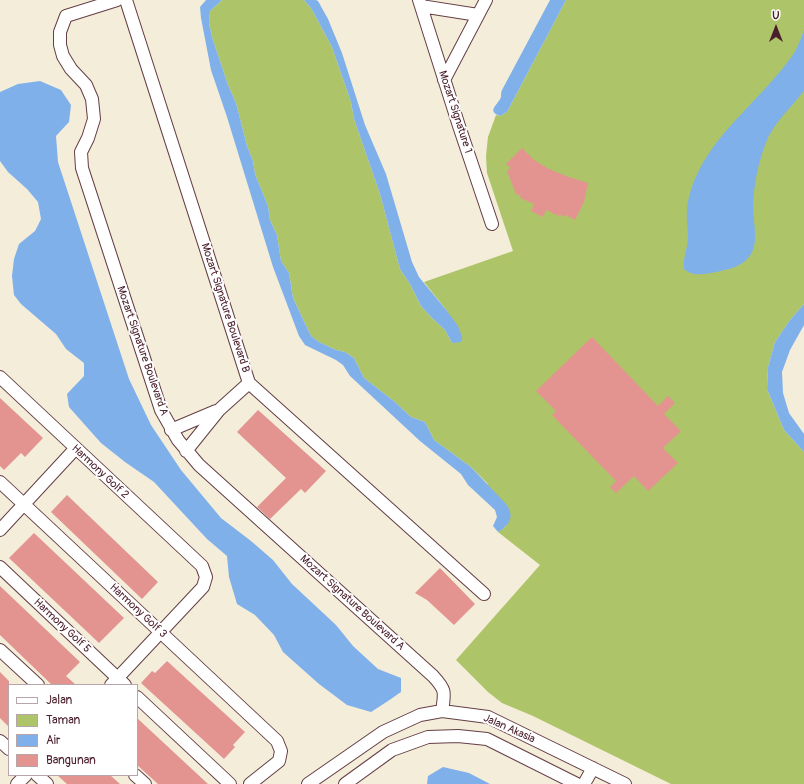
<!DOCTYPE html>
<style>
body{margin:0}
#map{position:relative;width:804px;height:784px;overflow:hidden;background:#f4edda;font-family:Pangolin,sans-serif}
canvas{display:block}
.legend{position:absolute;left:8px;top:684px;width:130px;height:92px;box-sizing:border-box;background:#fff;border:1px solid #b7a5aa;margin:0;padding:5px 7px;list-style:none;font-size:12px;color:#4a1f2b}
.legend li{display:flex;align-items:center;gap:8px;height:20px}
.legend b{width:20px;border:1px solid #b7a5aa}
.north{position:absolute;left:756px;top:8px;width:40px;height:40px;-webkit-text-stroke:3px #fff;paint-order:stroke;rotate:0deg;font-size:11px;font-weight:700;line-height:16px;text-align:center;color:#4a1f2b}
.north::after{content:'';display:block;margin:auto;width:14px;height:18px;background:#4a1f2b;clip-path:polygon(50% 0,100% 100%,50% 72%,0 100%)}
</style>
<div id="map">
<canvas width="804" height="784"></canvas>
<ul class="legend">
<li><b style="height:5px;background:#fff"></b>Jalan</li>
<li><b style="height:11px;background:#aec469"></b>Taman</li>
<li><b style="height:11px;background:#7fb0ea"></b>Air</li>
<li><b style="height:11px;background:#e39490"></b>Bangunan</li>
</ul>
<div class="north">U</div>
</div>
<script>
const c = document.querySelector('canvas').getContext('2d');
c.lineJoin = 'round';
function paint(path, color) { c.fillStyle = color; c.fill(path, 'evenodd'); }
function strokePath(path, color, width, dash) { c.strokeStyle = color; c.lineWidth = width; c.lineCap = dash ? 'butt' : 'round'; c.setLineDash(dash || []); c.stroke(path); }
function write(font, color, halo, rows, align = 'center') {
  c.font = font + ' Pangolin,sans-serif'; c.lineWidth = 4; c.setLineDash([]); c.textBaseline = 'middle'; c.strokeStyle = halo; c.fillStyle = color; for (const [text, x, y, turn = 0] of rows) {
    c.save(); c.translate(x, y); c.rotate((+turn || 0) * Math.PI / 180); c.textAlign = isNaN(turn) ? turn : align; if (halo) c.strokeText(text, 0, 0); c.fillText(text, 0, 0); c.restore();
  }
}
paint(new Path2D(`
 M 222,0 L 304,0 L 311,8 L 332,47 L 351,102 L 354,119 L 380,194 L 400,269 L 410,284 L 421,306 L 432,318 L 445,330 L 452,343 L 447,311 L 424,282 L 513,251 L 487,173 L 486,156 L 488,137 L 496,115 L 500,116 L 507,112 L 566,0 L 804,0 L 804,304 L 790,320 L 775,342 L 768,367 L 767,389 L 784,430 L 804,452 L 804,784 L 671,784 L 533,716 L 502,703 L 488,692 L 456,660 L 540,565 L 498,532 L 506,526 L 487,483 L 471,467 L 434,440 L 425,422 L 411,417 L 395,402 L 364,378 L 354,358 L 345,352 L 336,350 L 319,342 L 311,336 L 293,298 L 289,273 L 281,261 L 277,235 L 270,220 L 268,206 L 255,174 L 253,161 L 247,146 L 236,103 L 228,85 L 212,37 L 209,23 L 210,11 Z`), '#aec469');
paint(new Path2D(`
 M 206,0 L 222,0 L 210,11 L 209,23 L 212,37 L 228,85 L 236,103 L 247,146 L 253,161 L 255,174 L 268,206 L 270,220 L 277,235 L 281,261 L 289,273 L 293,298 L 311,336 L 319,342 L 336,350 L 345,352 L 354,358 L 364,378 L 395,402 L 411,417 L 425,422 L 434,440 L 471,467 L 506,504 C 515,516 510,525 498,532 L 493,526 L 497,517 L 495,510 L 468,485 L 461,474 L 420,441 L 350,376 L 343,365 L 336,360 L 305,345 L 299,336 L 273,267 L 227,117 L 211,70 L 201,18 L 200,7 Z
 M 304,0 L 316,0 L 318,1 L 328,19 L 342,53 L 365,125 L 386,174 L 412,262 L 419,277 L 447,311 L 458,326 L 462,337 L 461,342 L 452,343 L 445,330 L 432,318 L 421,306 L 410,284 L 400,269 L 380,194 L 354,119 L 351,102 L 332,47 L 311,8 Z
 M 550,0 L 566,0 L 507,112 L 500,116 C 486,111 498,105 501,97 C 501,95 501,92 502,90 Z
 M 804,30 L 804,91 C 790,109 773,123 765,145 C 758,164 754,184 753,204 C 753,215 755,225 755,235 C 756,261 738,268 716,272 C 705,274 693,277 684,269 C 683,257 687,250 688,239 C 688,229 686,219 687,209 C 695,146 754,108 789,60 C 796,52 800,41 804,30 Z
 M 40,81 L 61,90 L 71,105 L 69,122 L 56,136 L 58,162 L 129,379 L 151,425 L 181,470 L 221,518 L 251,541 L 273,560 L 292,584 L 336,625 L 353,646 L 378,669 L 401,678 L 401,692 L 388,701 L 371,712 L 347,705 L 319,684 L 283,652 L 274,635 L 255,615 L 237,604 L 229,577 L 227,556 L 207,539 L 154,482 L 125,462 L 101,443 L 69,407 L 67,394 L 84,376 L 84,363 L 66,349 L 56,334 L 21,304 L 14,295 L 12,276 L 14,259 L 19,244 L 35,231 L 41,219 L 38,202 L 27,189 L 8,172 L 0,161 L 0,92 L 18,84 Z
 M 804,304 L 804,325 L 790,350 L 782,372 L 783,393 L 789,413 L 804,434 L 804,452 L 784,430 L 767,389 L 768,367 L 775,342 L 790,320 Z
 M 443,767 L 469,773 L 490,784 L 427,784 L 428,776 Z`), '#7fb0ea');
paint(new Path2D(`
 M 522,148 L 534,160 L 549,169 L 566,176 L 588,183 L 584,202 L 575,220 L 566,215 L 565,217 L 559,214 L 559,216 L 546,210 L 543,217 L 531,211 L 534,204 L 520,198 L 521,196 L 516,194 L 507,171 L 511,168 L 506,164 Z
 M 592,337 L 658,406 L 668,396 L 675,403 L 664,414 L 681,431 L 663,448 L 678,463 L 648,491 L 634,476 L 616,493 L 610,487 L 616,481 L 552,415 L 556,411 L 536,391 Z
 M 0,398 L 43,438 L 25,457 L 21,453 L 4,470 L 0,466 Z
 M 258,410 L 326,471 L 305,493 L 301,489 L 270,519 L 257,507 L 286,478 L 237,432 Z
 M 67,495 L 158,582 L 142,599 L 51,512 Z
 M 34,533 L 124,618 L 99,643 L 9,558 Z
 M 440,568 L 475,604 L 454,625 L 427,600 L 415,593 Z
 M 0,586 L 80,662 L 66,676 L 76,685 L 52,685 L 0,635 Z
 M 167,661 L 245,732 L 233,745 L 235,747 L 224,759 L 141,683 L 152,671 L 155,673 Z
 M 0,672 L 9,681 L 9,727 L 0,718 Z
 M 137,718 L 208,784 L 158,784 L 137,765 Z
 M 57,775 L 110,775 L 120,784 L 67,784 Z`), '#e39490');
const minor = new Path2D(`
 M 117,0 L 66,16 L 60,32 L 60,45 L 63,56 L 71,69 L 86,85 L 92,99 L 94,119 L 88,138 L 81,152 L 82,168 L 161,410 L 178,440 L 199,465 L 433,676 C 446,690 445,692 442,711
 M 126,0 L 249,383 L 484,594
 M 419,0 L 459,126 L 492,224
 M 421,6 L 478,15
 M 444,80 L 486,0
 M 0,377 L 202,566 L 206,577 L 203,587 L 111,685
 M 171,430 L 216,411
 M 186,451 L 219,410 L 249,383
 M 0,482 L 277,741 L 281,751 L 279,761 L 250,784
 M 0,530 L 75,449
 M 0,567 L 125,685
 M 0,650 L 38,685
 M 137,697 L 230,784
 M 0,741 L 9,749
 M 37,775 L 47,784
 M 135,775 L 145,784
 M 17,784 L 26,775
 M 308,784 L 383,732 L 420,715 L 442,711 L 488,717 L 625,784
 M 345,784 L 392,750 L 428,737 L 458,736 L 487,739 L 577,784
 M 584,784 L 593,768`);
strokePath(minor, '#643e45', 14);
strokePath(minor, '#fff', 12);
write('11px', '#4a1f2b', '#fff', [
 ["Mozart Signature 1",455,112,72],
 ["Mozart Signature Boulevard B",225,308,72],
 ["Mozart Signature Boulevard A",142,351,71],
 ["Harmony Golf 2",100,472,43],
 ["Mozart Signature Boulevard A",352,603,42],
 ["Harmony Golf 3",138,611,43],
 ["Harmony Golf 5",62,626,43],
 ["Jalan Akasia",509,729,24]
]);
</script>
